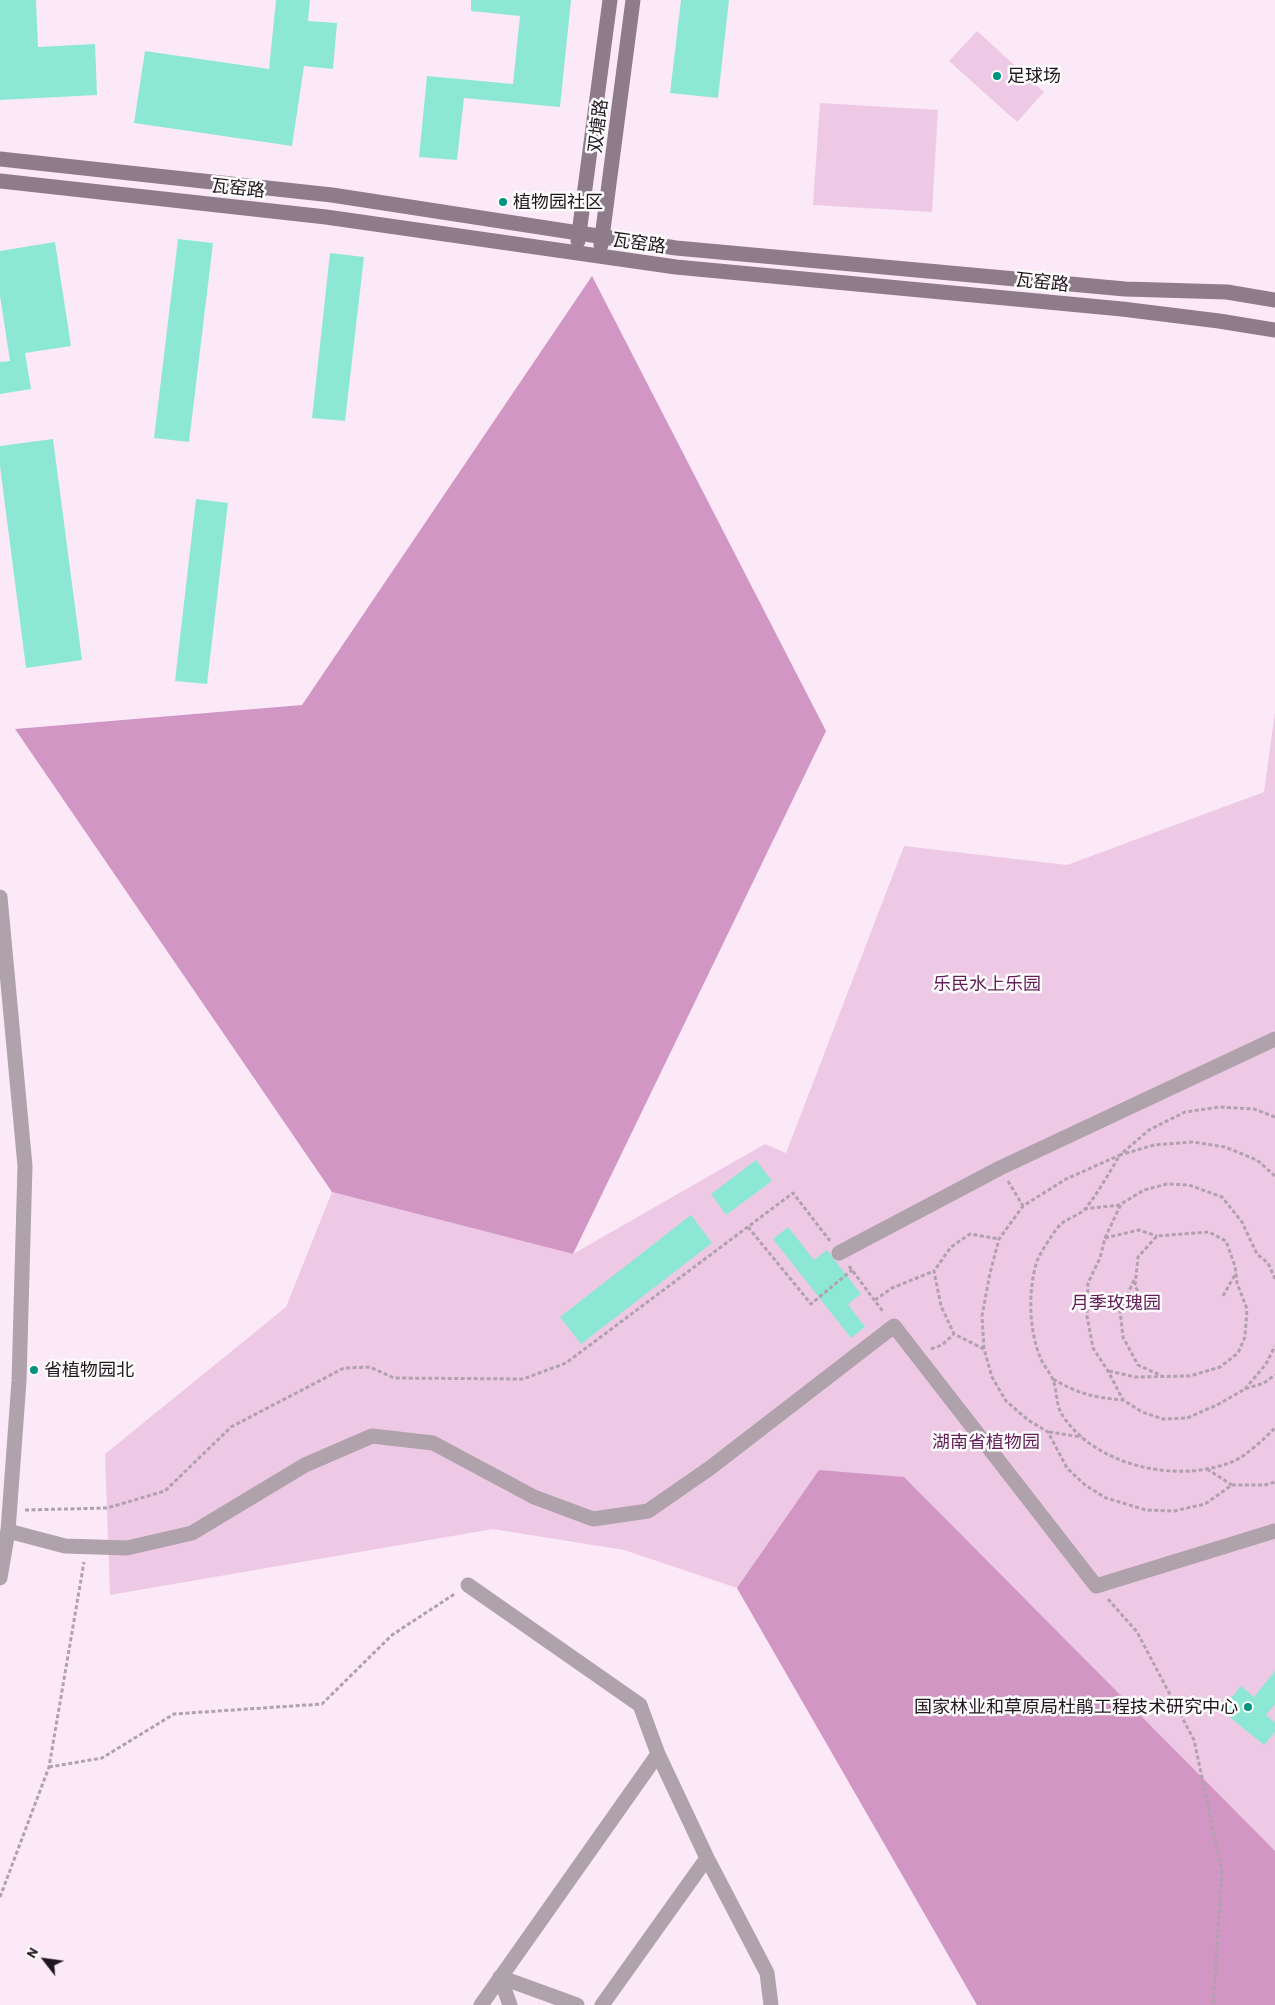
<!DOCTYPE html>
<meta charset="utf-8">
<style>
body{margin:0}
#map{position:relative;width:1275px;height:2005px;overflow:hidden;background:#fce9f7;font-family:Barlow,sans-serif}
canvas{display:block}
.north{position:absolute;left:20px;top:1935px;width:50px;height:50px;-webkit-text-stroke:4px #fcfcfc;paint-order:stroke;rotate:300deg;font-size:14px;font-weight:700;line-height:20px;text-align:center;color:#22171f}
.north::after{content:'';display:block;margin:auto;width:18px;height:22px;background:#22171f;clip-path:polygon(50% 0,100% 100%,50% 72%,0 100%)}
</style>
<div id="map">
<canvas width="1275" height="2005"></canvas>
<div class="north">N</div>
</div>
<script>
const c = document.querySelector('canvas').getContext('2d');
c.lineJoin = 'round';
function paint(path, color) { c.fillStyle = color; c.fill(path, 'evenodd'); }
function strokePath(path, color, width, dash) { c.strokeStyle = color; c.lineWidth = width; c.lineCap = dash ? 'butt' : 'round'; c.setLineDash(dash || []); c.stroke(path); }
function write(font, color, halo, rows, align = 'center') {
  c.font = font + ' Barlow,"Noto Sans SC",sans-serif'; c.lineWidth = 5; c.setLineDash([]); c.textBaseline = 'middle'; c.strokeStyle = halo; c.fillStyle = color; for (const [text, x, y, turn = 0] of rows) {
    c.save(); c.translate(x, y); c.rotate((+turn || 0) * Math.PI / 180); c.textAlign = isNaN(turn) ? turn : align; if (halo) c.strokeText(text, 0, 0); c.fillText(text, 0, 0); c.restore();
  }
}
paint(new Path2D(`
 M 977,31 L 1044,92 L 1017,122 L 949,61 Z
 M 820,103 L 938,110 L 932,212 L 813,205 Z
 M 1275,712 L 1275,2005 L 977,2005 L 737,1588 L 624,1550 L 493,1529 L 110,1595 L 105,1454 L 286,1307 L 332,1192 L 573,1254 L 765,1144 L 786,1153 L 904,846 L 1067,865 L 1264,792 Z`), '#eec9e5');
paint(new Path2D(`
 M 592,276 L 826,731 L 573,1254 L 332,1192 L 15,729 L 302,705 Z
 M 819,1470 L 904,1477 L 1275,1851 L 1275,2005 L 977,2005 L 737,1588 Z`), '#d196c4');
paint(new Path2D(`
 M 0,0 L 36,0 L 38,47 L 95,44 L 97,95 L 0,100 Z
 M 276,0 L 310,0 L 308,21 L 337,23 L 333,69 L 304,66 L 292,146 L 134,123 L 145,51 L 269,69 Z
 M 471,0 L 571,0 L 560,107 L 464,98 L 457,160 L 419,157 L 427,76 L 513,84 L 520,16 L 471,11 Z
 M 681,0 L 729,0 L 718,98 L 670,93 Z
 M 178,239 L 213,243 L 189,442 L 154,438 Z
 M 55,242 L 71,346 L 25,353 L 31,389 L 0,394 L 0,362 L 10,361 L 0,296 L 0,251 Z
 M 330,253 L 364,257 L 345,421 L 312,418 Z
 M 53,439 L 82,660 L 26,668 L 0,466 L 0,446 Z
 M 196,499 L 228,503 L 207,684 L 175,681 Z
 M 756,1160 L 772,1181 L 726,1215 L 711,1194 Z
 M 691,1215 L 712,1243 L 581,1344 L 560,1317 Z
 M 788,1227 L 814,1260 L 827,1250 L 861,1294 L 848,1304 L 865,1327 L 851,1338 L 773,1239 Z
 M 1275,1671 L 1275,1704 L 1266,1715 L 1275,1723 L 1275,1732 L 1264,1745 L 1221,1710 L 1241,1686 L 1254,1697 Z`), '#8ce8d5');
strokePath(new Path2D(`
 M 1275,1117 L 1254,1109 L 1220,1107 L 1185,1112 L 1149,1130 L 1120,1155 L 1066,1179 L 1023,1206 L 999,1239 L 990,1273 L 982,1316 L 984,1349 L 992,1377 L 1006,1401 L 1028,1420 L 1048,1432 L 1067,1468 L 1085,1485 L 1106,1498 L 1146,1510 L 1174,1511 L 1205,1504 L 1232,1485 L 1265,1485 L 1275,1482
 M 1275,1176 L 1257,1160 L 1225,1147 L 1193,1142 L 1154,1145 L 1120,1155 C 1110,1171 1097,1195 1085,1209 C 1078,1216 1067,1218 1060,1225 C 1054,1231 1038,1256 1036,1264 C 1028,1293 1029,1329 1040,1357 C 1043,1365 1050,1372 1053,1380 C 1057,1390 1056,1404 1061,1413 C 1093,1466 1178,1485 1234,1461 C 1246,1456 1265,1438 1275,1428
 M 1008,1181 L 1023,1206
 M 1084,1209 L 1120,1205
 M 748,1227 L 811,1304 L 852,1270
 M 1105,1238 L 1139,1230 L 1157,1236
 M 849,1266 L 884,1313
 M 1275,1279 L 1268,1263 L 1257,1254 L 1242,1222 L 1222,1197 L 1189,1185 L 1167,1184 L 1144,1190 L 1121,1204 L 1105,1238 L 1100,1258 L 1088,1283 L 1087,1316 L 1093,1348 L 1108,1371 L 1123,1400 L 1142,1412 L 1163,1419 L 1187,1418 L 1217,1405 L 1245,1389 L 1264,1383 L 1275,1375
 M 1134,1280 L 1120,1311 L 1123,1337 L 1138,1365 L 1162,1376
 M 1223,1296 L 1236,1273
 M 875,1300 L 892,1288 L 934,1271
 M 931,1349 L 942,1345 L 954,1334
 M 984,1349 L 954,1334 L 941,1306 L 934,1271 L 951,1247 L 970,1234 L 999,1239
 M 1109,1371 L 1135,1377 L 1190,1376 L 1220,1367 L 1238,1353 L 1245,1337 L 1247,1309 L 1237,1283 L 1235,1266 L 1226,1241 L 1209,1232 L 1157,1236 L 1138,1257 L 1135,1286 L 1145,1305 L 1154,1306
 M 1053,1379 C 1079,1394 1092,1397 1122,1400
 M 1245,1389 L 1266,1364 L 1275,1346
 M 1049,1432 L 1082,1437
 M 1207,1469 L 1232,1485
 M 25,1510 L 107,1508 L 165,1491 L 231,1427 L 344,1368 L 370,1367 L 394,1378 L 523,1379 L 566,1363 L 793,1193 L 830,1241
 M 1108,1599 L 1137,1632 L 1194,1740 L 1222,1872 L 1213,2005
 M 49,1767 L 102,1758 L 174,1714 L 322,1704 L 392,1635 L 456,1593
 M 0,1897 L 49,1767 L 84,1562`), '#b1a1ad', 3, [4, 2.5]);
strokePath(new Path2D(`
 M 839,1253 L 1000,1168 L 1275,1039
 M 8,1531 L 65,1546 L 127,1548 L 192,1533 L 305,1465 L 372,1436 L 433,1443 L 534,1497 L 593,1519 L 648,1511 L 710,1468 L 894,1326 L 1096,1586 L 1275,1531
 M 468,1585 L 640,1705 L 658,1754 L 707,1858 L 767,1973 L 771,2005
 M 481,2005 L 658,1754
 M 510,2005 L 500,1977 L 577,2005
 M 602,2005 L 707,1858`), '#afa2ab', 15);
strokePath(new Path2D(`
 M 0,897 L 25,1166 L 19,1381 L 8,1531 L 0,1578`), '#afa2ab', 15);
strokePath(new Path2D(`
 M 0,159 L 332,195 L 676,248 L 1125,289 L 1227,292 L 1275,300
 M 0,181 L 326,217 L 676,267 L 1122,309 L 1219,321 L 1275,330
 M 578,241 L 610,0
 M 601,245 L 633,0`), '#8f7c8a', 15);
for (const [x, y, r, color] of [
 [997,76,5,"#019381"],
 [503,202,5,"#019381"],
 [34,1370,5,"#019381"],
 [1248,1707,5,"#019381"]
]) { const dot = new Path2D(); dot.arc(x, y, r, 0, 2 * Math.PI); c.fillStyle = color; c.fill(dot); strokePath(dot, '#fcfcfc', 2); }
write('18px', '#22171f', '#fcfcfc', [
 ["足球场",1007,76],
 ["植物园社区",513,202],
 ["省植物园北",44,1370],
 ["国家林业和草原局杜鹃工程技术研究中心",1238,1707,"right"]
], 'left');
write('18px', '#22171f', '#fcfcfc', [
 ["双塘路",598,126,-83],
 ["瓦窑路",238,188,6],
 ["瓦窑路",639,243,8],
 ["瓦窑路",1042,282,6]
]);
write('18px', '#631e58', '#fcfcfc', [
 ["乐民水上乐园",987,984],
 ["月季玫瑰园",1116,1303],
 ["湖南省植物园",986,1442]
]);
</script>
